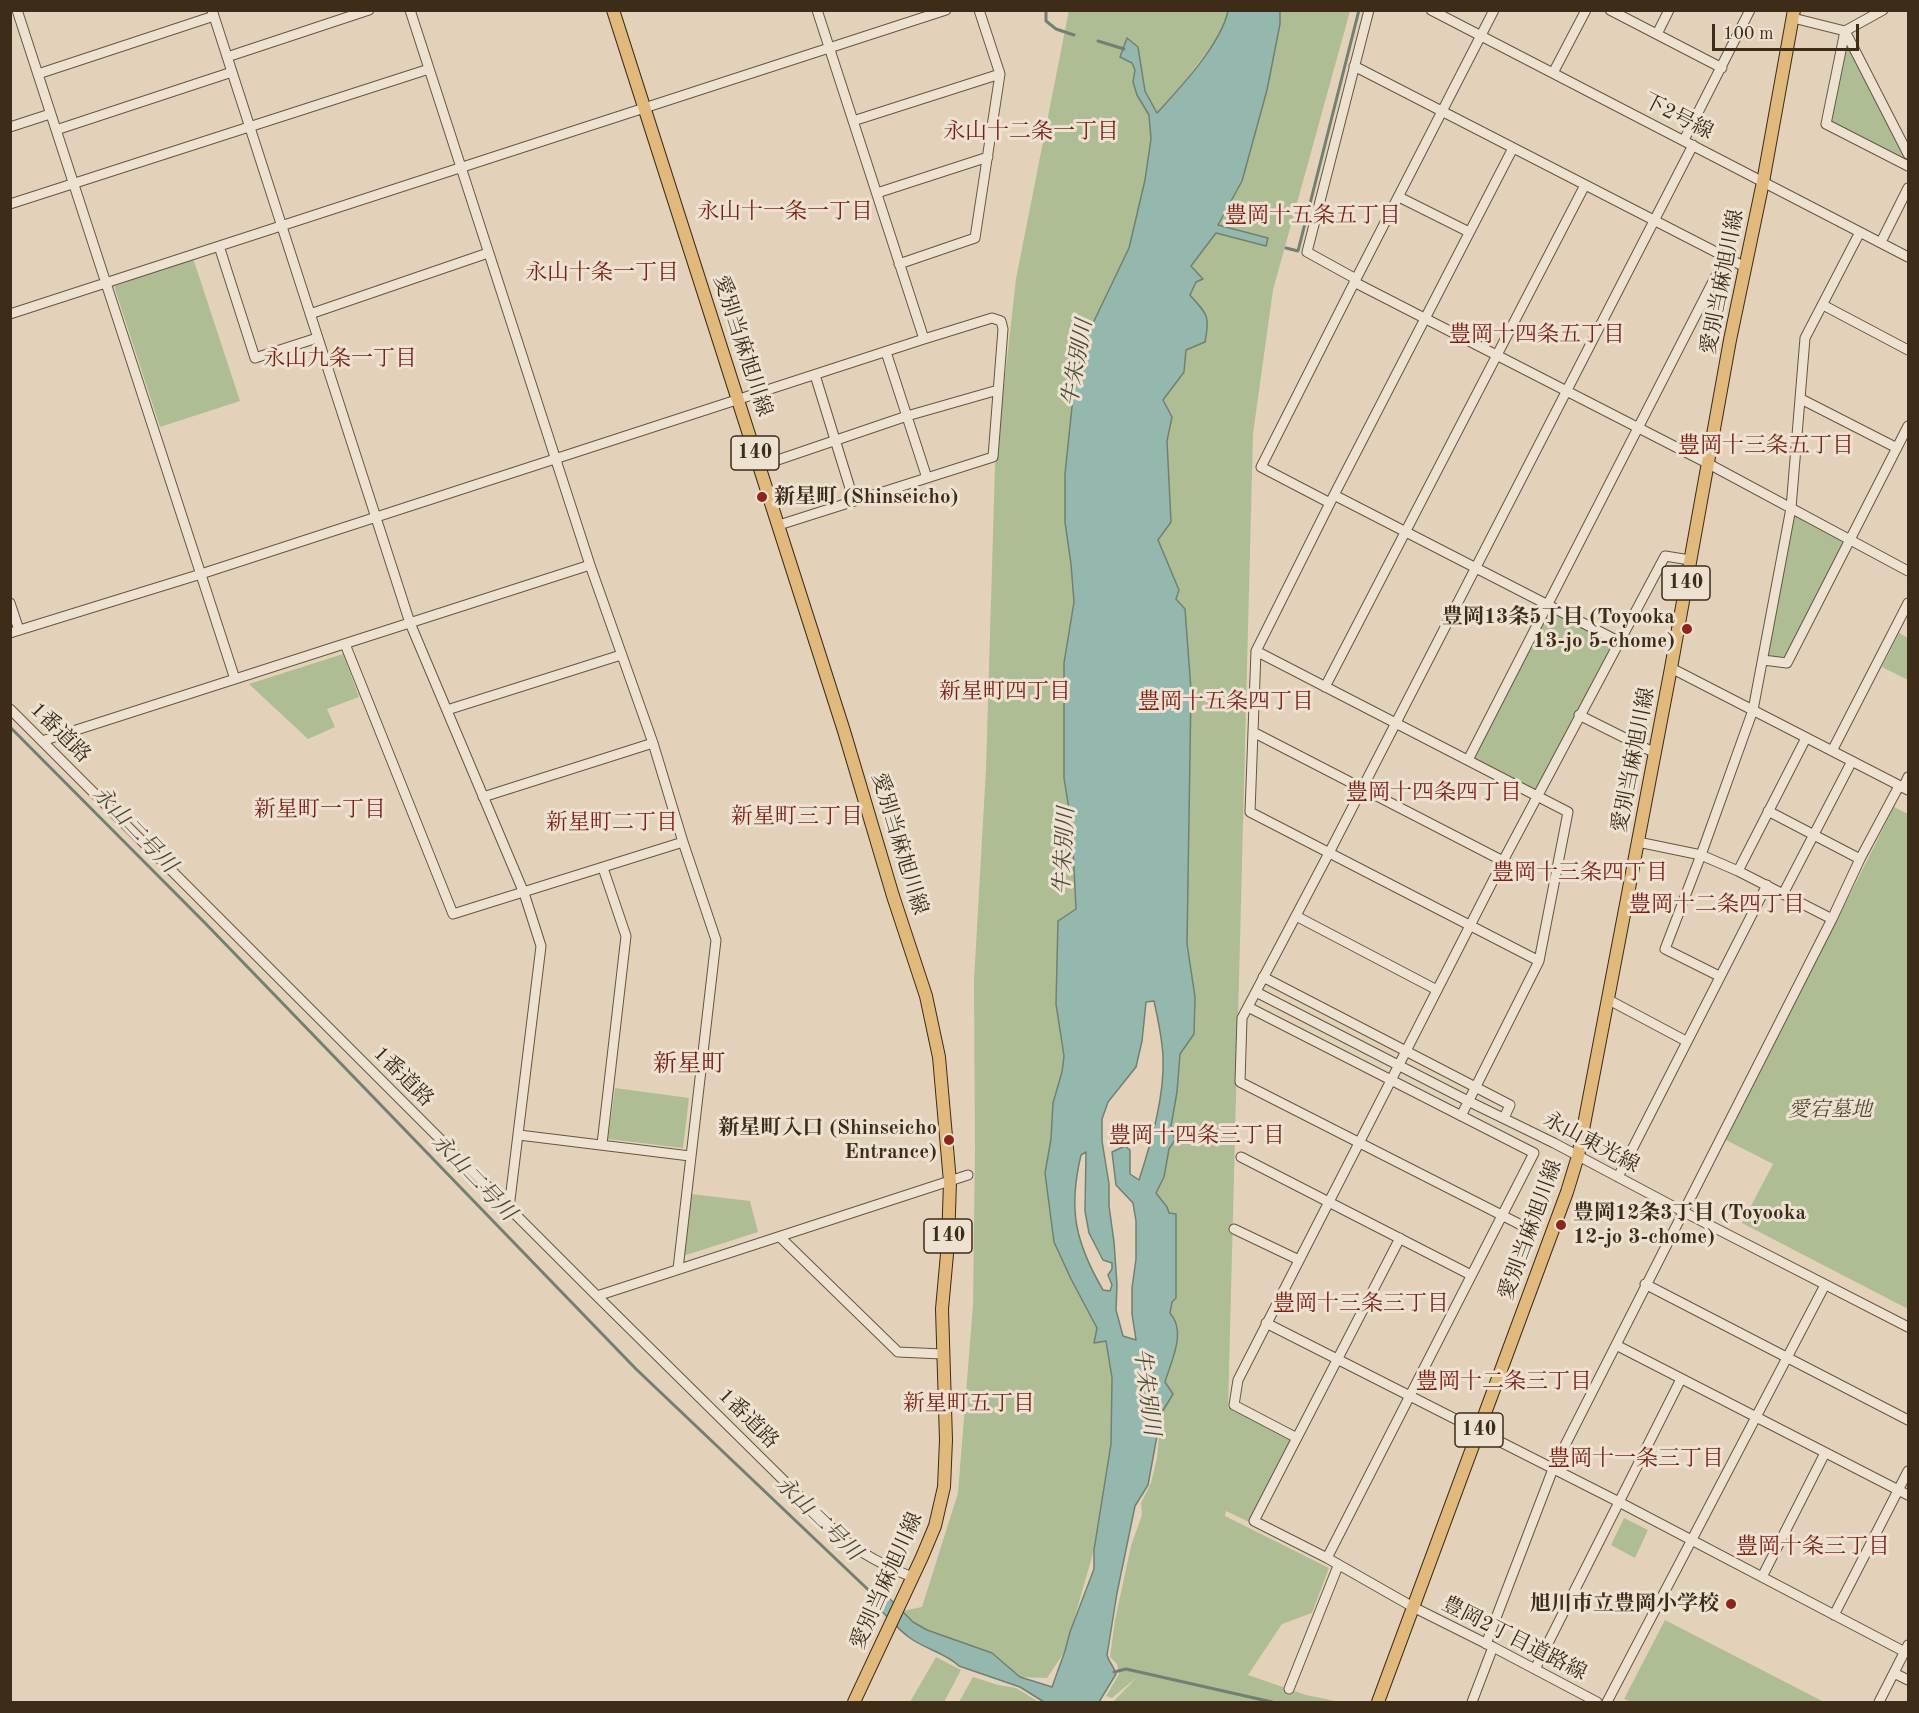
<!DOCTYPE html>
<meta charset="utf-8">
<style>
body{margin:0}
#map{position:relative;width:1919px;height:1713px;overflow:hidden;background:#e3d2b9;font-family:"Old Standard TT",serif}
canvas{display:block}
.frame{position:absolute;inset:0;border:12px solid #3c2c18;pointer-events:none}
.scale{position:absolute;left:1712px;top:24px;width:147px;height:27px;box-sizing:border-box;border:3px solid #3c2c18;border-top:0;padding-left:8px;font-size:18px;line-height:21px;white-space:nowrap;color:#3c2c18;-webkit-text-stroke:4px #ede2d2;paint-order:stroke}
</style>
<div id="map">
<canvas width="1919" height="1713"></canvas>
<div class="frame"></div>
<div class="scale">100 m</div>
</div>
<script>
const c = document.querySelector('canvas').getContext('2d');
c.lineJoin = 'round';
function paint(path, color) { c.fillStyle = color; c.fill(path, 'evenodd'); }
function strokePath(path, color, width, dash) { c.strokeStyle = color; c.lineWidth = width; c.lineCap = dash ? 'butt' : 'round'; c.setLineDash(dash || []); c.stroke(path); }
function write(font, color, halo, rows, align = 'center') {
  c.font = font + ' "Old Standard TT","Noto Serif JP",serif'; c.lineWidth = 6; c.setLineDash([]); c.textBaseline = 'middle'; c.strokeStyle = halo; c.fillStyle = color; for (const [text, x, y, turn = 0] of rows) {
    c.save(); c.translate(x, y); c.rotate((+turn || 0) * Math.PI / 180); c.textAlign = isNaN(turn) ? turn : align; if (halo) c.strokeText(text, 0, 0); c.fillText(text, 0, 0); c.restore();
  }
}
paint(new Path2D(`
 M 1069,10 L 1228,11 L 1228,12 L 1222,31 L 1179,89 L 1157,114 L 1145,91 L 1138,47 L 1127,38 L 1121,57 L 1131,63 L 1135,70 L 1133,82 L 1137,95 L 1149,115 L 1151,139 L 1145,180 L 1129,248 L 1084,342 L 1073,397 L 1065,474 L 1074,602 L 1064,663 L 1064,778 L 1072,828 L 1076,909 L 1058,921 L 1056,1004 L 1064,1056 L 1062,1072 L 1053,1103 L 1051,1139 L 1045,1173 L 1071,1279 L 1098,1328 L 1094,1343 L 1106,1341 L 1112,1378 L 1111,1444 L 1094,1550 L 1065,1651 L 1047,1678 L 1020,1677 L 992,1653 L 927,1630 L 913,1622 L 902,1611 L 922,1607 L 958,1493 L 973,1305 L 975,1151 L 974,980 L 986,769 L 995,466 L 1016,279 Z
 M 1280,11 L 1350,11 L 1273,290 L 1253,434 L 1228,1409 L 1234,1405 L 1297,1438 L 1254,1521 L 1247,1521 L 1226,1511 L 1225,1516 L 1329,1568 L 1312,1613 L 1282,1624 L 1248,1675 L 1306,1695 L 1340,1702 L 1113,1702 L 1137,1677 L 1112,1698 L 1106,1696 L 1119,1674 L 1117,1664 L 1110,1657 L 1115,1620 L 1131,1546 L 1142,1515 L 1141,1503 L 1151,1483 L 1157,1458 L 1161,1414 L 1172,1394 L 1165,1382 C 1172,1356 1167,1328 1172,1301 L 1176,1214 L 1169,1213 L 1167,1207 L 1156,1193 L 1164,1177 L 1169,1149 L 1175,1140 L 1171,1126 L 1177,1092 L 1180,1054 L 1185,1045 L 1195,997 L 1187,944 L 1191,690 L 1185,609 L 1176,599 L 1179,590 L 1158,540 L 1171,522 L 1167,440 L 1172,417 L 1163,400 L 1184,372 L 1186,350 L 1205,342 C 1209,317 1207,314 1190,295 L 1196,282 L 1191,266 L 1216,233 L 1266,246 L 1267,238 L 1218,225 L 1242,181 L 1267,90 L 1280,24 Z
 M 1845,31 L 1908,154 L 1908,166 L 1826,124 Z
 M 193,258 L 240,401 L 160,427 L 114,286 Z
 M 1791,508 L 1850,540 L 1787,663 L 1763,660 Z
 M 1547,605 L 1618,641 L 1538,796 L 1468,760 Z
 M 1899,633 L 1908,638 L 1908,680 L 1882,667 Z
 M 343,654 L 359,697 L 327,709 L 335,727 L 308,739 L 249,684 Z
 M 1894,807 L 1908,814 L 1908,1309 L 1742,1223 L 1773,1164 L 1726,1140 Z
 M 615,1088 L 689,1098 L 683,1148 L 608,1139 Z
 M 691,1194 L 750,1201 L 758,1232 L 683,1256 Z
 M 1624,1518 L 1648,1530 L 1635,1558 L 1611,1545 Z
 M 1665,1620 L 1824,1702 L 1632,1702 L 1624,1699 Z
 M 936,1657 L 961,1670 L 944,1702 L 910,1702 Z
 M 973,1677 L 998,1685 L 1016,1688 L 1039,1702 L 959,1702 Z`), '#aebd94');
const water = new Path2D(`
 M 1228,11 L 1280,11 L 1280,24 L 1267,90 L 1242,181 L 1218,225 L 1268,238 L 1266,246 L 1216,233 L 1191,266 L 1203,279 L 1196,282 L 1190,295 C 1208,315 1210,316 1205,342 L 1186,350 L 1184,372 L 1163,400 L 1172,417 L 1167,441 L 1171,522 L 1158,540 L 1179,590 L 1176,599 L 1185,609 L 1191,690 L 1187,944 L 1195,997 L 1194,1034 L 1180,1054 L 1177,1092 L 1171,1126 L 1175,1140 L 1169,1149 L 1164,1177 L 1156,1193 L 1167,1207 L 1169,1213 L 1176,1214 L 1176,1298 L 1172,1302 L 1170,1313 C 1187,1332 1171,1361 1165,1382 L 1173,1394 L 1161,1414 L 1148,1485 L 1135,1506 L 1117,1593 L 1107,1655 C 1109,1663 1114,1666 1116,1674 L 1099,1702 L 1044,1702 L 1020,1687 L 959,1666 C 946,1653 925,1649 910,1638 C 896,1628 885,1613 872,1602 L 883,1592 L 913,1622 L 927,1630 L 992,1653 L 1020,1677 L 1052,1687 L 1065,1651 L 1070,1632 L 1094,1569 L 1094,1550 L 1111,1444 L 1112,1378 L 1106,1341 L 1094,1343 L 1097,1328 L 1071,1279 L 1054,1242 L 1045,1173 L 1051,1139 L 1053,1103 L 1062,1072 L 1064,1056 L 1056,1004 L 1058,921 L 1076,909 L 1072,828 L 1064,778 L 1064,663 L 1074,602 L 1071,564 L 1065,522 L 1065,474 L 1073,397 L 1084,342 L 1129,248 L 1145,180 L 1151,139 L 1149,115 L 1137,95 L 1133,82 L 1135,70 L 1132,63 L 1120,57 L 1127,38 L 1138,47 L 1145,91 L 1157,113 C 1180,88 1221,44 1228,11 ZM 1154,1001 C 1158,1019 1162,1038 1163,1056 C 1165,1096 1151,1143 1139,1180 L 1130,1174 L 1130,1150 L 1125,1146 L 1112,1152 L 1116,1185 L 1133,1203 L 1136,1221 L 1136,1259 L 1132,1288 L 1132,1314 L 1136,1340 L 1123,1336 L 1116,1310 L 1117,1285 L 1114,1242 L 1109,1206 L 1109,1184 L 1102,1141 L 1102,1119 L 1108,1102 L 1136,1067 L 1142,1041 L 1146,1002 ZM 1086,1152 L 1085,1211 L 1089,1233 L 1103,1260 L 1112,1263 L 1112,1269 L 1108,1275 L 1112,1285 L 1110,1291 L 1103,1290 C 1075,1242 1068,1209 1081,1155 Z`);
paint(water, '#95b8ae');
strokePath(water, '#718072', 1.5);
strokePath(new Path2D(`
 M 1046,10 L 1046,21 L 1056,29 L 1074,35
 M 1098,41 L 1124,49
 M 1286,248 L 1298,251 L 1359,10
 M 10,727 L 206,924 L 636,1369 L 879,1600
 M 1114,1672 L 1126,1669 L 1272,1702`), '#718072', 3);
const minor = new Path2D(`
 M 17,10 L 235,679
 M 212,10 L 410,623 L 524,893 L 541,946 L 509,1208
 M 410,10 L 590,565 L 653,743 L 683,842 L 716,940 L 678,1269
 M 817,10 L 924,339
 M 1431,10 L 1908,257
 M 1610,10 L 1722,68
 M 1793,18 L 1845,31 L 1883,10
 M 1845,31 L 1826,124 L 1908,166
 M 1845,31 L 1908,154
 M 1657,34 L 1669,10
 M 227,57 L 369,10
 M 1354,66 L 1745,267
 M 1553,73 L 1586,10
 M 38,74 L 214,16
 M 853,121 L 1000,74
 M 10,127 L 50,114
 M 56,130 L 232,72
 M 1684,140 L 1750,10
 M 1513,148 L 1334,495 L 1256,651 L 1250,812 L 1539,961
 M 877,193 L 988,157
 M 1399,197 L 1469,232
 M 10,204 L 429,69
 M 1881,242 L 1908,188
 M 219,246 L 255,358 L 317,338
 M 899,264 L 975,238 L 1000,74 L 979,10
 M 1356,279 L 1307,252 L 1369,10
 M 1354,282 L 1707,463 L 1908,571
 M 1823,305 L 1908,350
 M 10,314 L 946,10
 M 310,314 L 488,253
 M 886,352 L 927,478
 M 815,375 L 854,501
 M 1801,399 L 1897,448
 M 760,466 L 907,416 L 998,390
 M 1334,495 L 1618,641
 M 1330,503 L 1261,467 L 1356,279 L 1494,10
 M 10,603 L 19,630
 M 10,633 L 201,574 L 924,339 L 992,318 L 1001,321 L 1003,329 L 993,457 L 779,525
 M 345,644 L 453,914 L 683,842
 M 1256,651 L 1568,812 L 1539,961 L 1461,1116
 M 1763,660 L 1787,663 L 1908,426
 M 1671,668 L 1908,790
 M 1325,687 L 1585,185
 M 10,709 L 597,1296 L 843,1539 C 865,1556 887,1567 912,1577
 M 447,710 L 621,655
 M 1579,715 L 1655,753
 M 1253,732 L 1503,861
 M 42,741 L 590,565
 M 1832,751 L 1908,603
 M 1468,760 L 1725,258
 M 1903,788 L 1908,777
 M 483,797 L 653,743
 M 1768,811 L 1860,859
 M 1638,842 L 1701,855 L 1738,871 L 1832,919
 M 1738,871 L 1806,738
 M 1783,894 L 1852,761
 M 1296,916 L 1437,990
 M 1719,976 L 1665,949 L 1701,855 L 1753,710 L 1791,508 L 1805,338 L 1860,232
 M 1263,977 L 1510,1105 L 1504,1118
 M 1256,992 L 1468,1101 L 1554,1143 L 1682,1211 L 1908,1327
 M 1607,999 L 1686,1041
 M 1248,1007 L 1534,1153 L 1327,1558
 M 519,1135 L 690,1156
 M 602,1144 L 626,936 L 603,868
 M 1241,1157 L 1471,1275
 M 1618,1177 L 1767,885
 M 1527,1228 L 1240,1082 L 1242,1018 L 1329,853 L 1693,145
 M 1234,1229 L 1299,1260
 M 780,1237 L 898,1352 L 942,1354
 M 1400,1238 L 1254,1521 L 1327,1558 L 1413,1607 L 1493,1647 L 1597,1702
 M 1645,1284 L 1908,1420
 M 597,1296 L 968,1175
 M 1266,1323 L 1619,1502 L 1905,1652
 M 1616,1345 L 1908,1495
 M 1297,1438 L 1234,1405 L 1238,1380 L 1503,861 L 1665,556 L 1690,560
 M 1762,1577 L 1825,1453
 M 1834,1615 L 1908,1471
 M 1486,1644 L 1553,1469 L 1832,919 L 1860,859 L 1899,786
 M 1535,1669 L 1681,1379
 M 1894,1673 L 1908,1680
 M 1289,1689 L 1338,1566
 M 1472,1702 L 1493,1647
 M 1607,1702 L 1825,1285
 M 1879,1702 L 1908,1645`);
const major = new Path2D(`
 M 613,10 L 844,731 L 893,896 L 926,996 L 939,1057 L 950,1182 L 948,1243 L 942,1309 L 946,1440 L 944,1487 L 935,1526 L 922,1557 L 854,1702
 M 1378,1702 L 1567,1192 L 1578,1156 L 1671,668 L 1730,340 L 1763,182 L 1794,10`);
strokePath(minor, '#665640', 11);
strokePath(major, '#3c2c18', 14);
strokePath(minor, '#ede2d2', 9);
strokePath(major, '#e2b97c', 12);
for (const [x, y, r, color] of [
 [762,497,6,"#8f2418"],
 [1687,629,6,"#8f2418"],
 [949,1140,6,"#8f2418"],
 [1561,1225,6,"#8f2418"],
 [1731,1604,6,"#8f2418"]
]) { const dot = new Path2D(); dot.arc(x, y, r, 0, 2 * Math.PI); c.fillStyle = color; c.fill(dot); strokePath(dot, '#ede2d2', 2); }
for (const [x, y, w] of [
 [755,453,48],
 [1686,583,48],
 [948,1236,48],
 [1479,1430,48]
]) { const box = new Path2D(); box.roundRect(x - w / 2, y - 17, w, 34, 4.5); c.fillStyle = '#ede2d2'; c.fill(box); strokePath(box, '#3c2c18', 1.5); }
write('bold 20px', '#3c2c18', null, [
 ["140",755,453],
 ["140",1686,583],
 ["140",948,1236],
 ["140",1479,1430]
]);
write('21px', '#3c2c18', '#ede2d2', [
 ["下2号線",1678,117,27],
 ["愛別当麻旭川線",1723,282,-79],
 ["愛別当麻旭川線",742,346,72],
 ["1番道路",60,733,45],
 ["愛別当麻旭川線",1634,760,-79],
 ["愛別当麻旭川線",899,844,73],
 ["1番道路",403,1077,45],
 ["永山東光線",1591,1143,28],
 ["愛別当麻旭川線",1531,1230,-70],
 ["1番道路",748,1419,45],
 ["愛別当麻旭川線",887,1581,-66],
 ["豊岡2丁目道路線",1514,1639,27]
]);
write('bold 21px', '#3c2c18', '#ede2d2', [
 ["新星町 (Shinseicho)",774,497,"left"],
 ["豊岡13条5丁目 (Toyooka",1675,617],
 ["13-jo 5-chome)",1675,641],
 ["新星町入口 (Shinseicho",937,1128],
 ["Entrance)",937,1152],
 ["豊岡12条3丁目 (Toyooka",1573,1213,"left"],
 ["12-jo 3-chome)",1573,1237,"left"],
 ["旭川市立豊岡小学校",1719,1604]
], 'right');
write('italic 21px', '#534931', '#ede2d2', [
 ["愛宕墓地",1830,1110]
]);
write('22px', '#7a1f14', '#ede2d2', [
 ["永山十二条一丁目",1031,132],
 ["永山十一条一丁目",785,212],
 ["豊岡十五条五丁目",1313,216],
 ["永山十条一丁目",602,273],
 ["豊岡十四条五丁目",1537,335],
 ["永山九条一丁目",340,359],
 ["豊岡十三条五丁目",1766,446],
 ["新星町四丁目",1005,692],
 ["豊岡十五条四丁目",1226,702],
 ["豊岡十四条四丁目",1434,793],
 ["新星町一丁目",320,810],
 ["新星町三丁目",797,817],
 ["新星町二丁目",612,823],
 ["豊岡十三条四丁目",1580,873],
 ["豊岡十二条四丁目",1717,905],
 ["豊岡十四条三丁目",1197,1136],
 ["豊岡十三条三丁目",1361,1304],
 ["豊岡十二条三丁目",1504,1382],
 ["新星町五丁目",969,1404],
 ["豊岡十一条三丁目",1636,1459],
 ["豊岡十条三丁目",1813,1547]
]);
write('italic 22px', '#4e4836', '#ede2d2', [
 ["牛朱別川",1078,363,-80],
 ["永山二号川",134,830,46],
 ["牛朱別川",1065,851,-87],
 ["永山二号川",473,1178,46],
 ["牛朱別川",1146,1392,83],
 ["永山二号川",818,1519,44]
]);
write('24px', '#7a1f14', '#ede2d2', [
 ["新星町",689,1065]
]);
</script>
